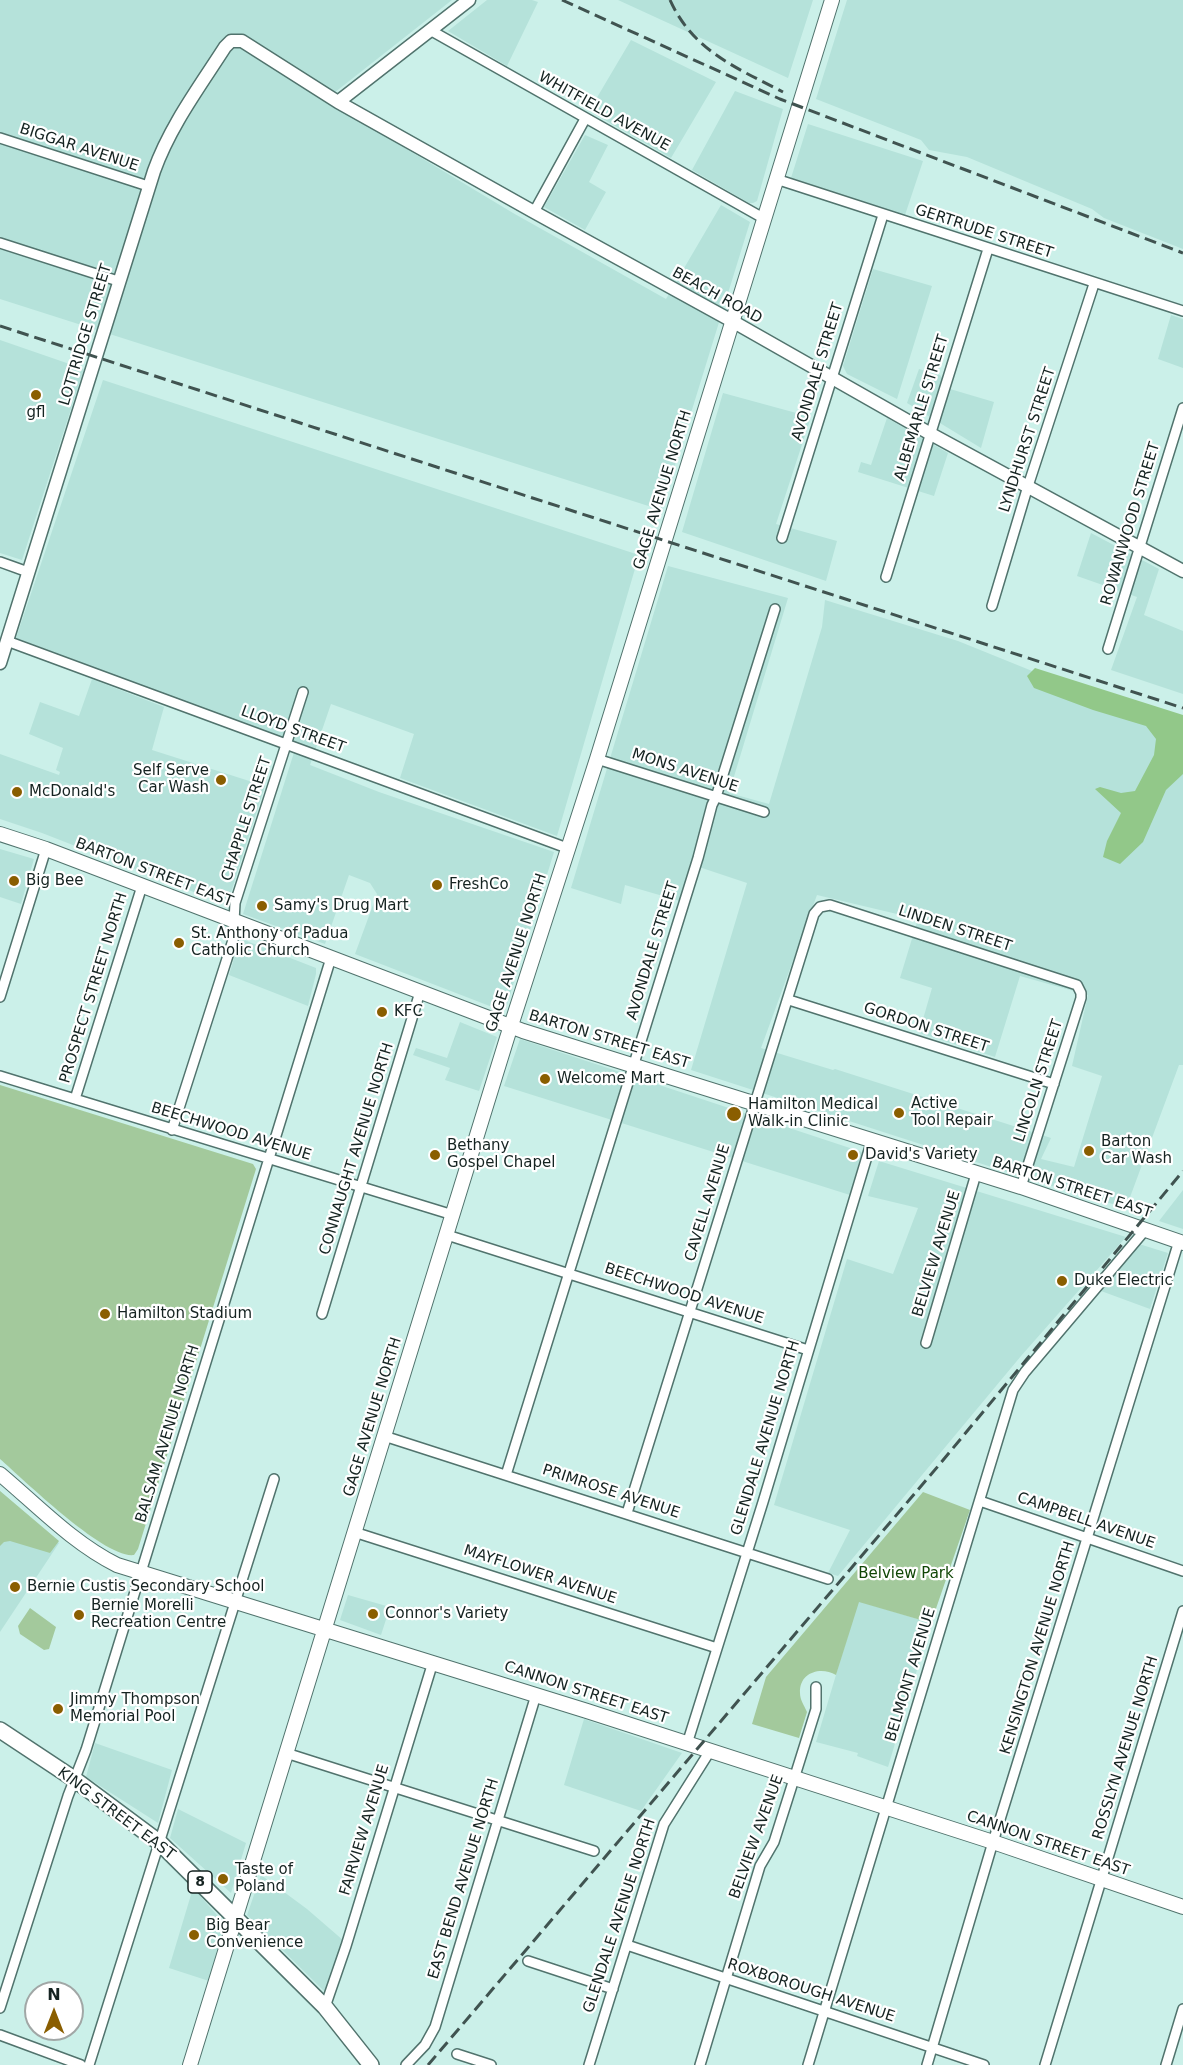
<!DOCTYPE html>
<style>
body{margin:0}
#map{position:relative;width:1183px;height:2065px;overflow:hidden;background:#cbf0e9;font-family:"DejaVu Sans",sans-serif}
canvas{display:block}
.north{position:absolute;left:24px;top:1981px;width:60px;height:60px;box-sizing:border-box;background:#fff;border:2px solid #a1a7a6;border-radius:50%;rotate:0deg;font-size:16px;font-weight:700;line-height:24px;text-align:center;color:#152321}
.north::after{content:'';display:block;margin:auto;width:21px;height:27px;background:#8a5e00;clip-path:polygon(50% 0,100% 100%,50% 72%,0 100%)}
</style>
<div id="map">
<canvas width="1183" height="2065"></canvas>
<div class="north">N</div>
</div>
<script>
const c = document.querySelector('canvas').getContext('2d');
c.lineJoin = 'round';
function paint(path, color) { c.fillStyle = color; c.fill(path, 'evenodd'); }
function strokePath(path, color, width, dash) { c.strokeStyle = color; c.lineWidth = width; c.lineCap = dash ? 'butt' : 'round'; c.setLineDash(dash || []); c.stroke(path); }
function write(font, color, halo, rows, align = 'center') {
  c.font = font + ' "DejaVu Sans",sans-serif'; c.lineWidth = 4.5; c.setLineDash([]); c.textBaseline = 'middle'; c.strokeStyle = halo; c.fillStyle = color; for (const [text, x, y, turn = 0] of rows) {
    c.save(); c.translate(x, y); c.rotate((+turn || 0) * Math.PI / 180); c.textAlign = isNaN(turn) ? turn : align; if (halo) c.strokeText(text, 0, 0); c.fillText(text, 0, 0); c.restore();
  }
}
paint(new Path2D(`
 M 0,0 L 452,0 L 325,100 L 513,213 L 666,299 L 721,205 L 750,222 L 661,510 L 0,299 Z
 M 487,0 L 532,0 L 538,2 L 507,66 L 448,31 Z
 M 618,0 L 813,0 L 788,78 Z
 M 847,0 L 1183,0 L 1183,249 L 1104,218 L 1092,209 L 967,157 L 929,150 L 921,140 L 816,99 Z
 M 631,40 L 716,82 L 671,158 L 589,111 Z
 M 735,91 L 783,109 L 757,201 L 753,203 L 749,203 L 692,170 Z
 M 808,124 L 923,161 L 905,215 L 791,178 Z
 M 585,135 L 608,145 L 589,182 L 606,192 L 585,230 L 544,207 Z
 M 873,269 L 932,286 L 897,399 L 847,374 L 843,366 Z
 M 1171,315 L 1183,319 L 1183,368 L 1158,359 Z
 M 0,340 L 84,369 L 22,560 L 0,553 Z
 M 919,369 L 940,375 L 950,389 L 994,402 L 981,448 L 907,403 Z
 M 103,380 L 639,555 L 557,836 L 400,778 L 414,734 L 331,704 L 310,765 L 379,792 L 554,852 L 506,1008 L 500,1010 L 355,954 L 377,894 L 370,883 L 349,875 L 325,944 L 243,914 L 297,743 L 16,638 Z
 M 723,393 L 811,417 L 776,524 L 837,541 L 826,581 L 682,532 Z
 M 887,418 L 948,453 L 934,496 L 858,472 L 861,462 L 871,465 Z
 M 1091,533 L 1159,569 L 1144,615 L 1183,631 L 1183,694 L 1111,670 L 1137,597 L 1077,576 Z
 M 668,566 L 788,598 L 729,793 L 769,804 L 822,627 L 825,600 L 958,641 L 1183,732 L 1183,1065 L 1179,1065 L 1126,1208 L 1035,1181 L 691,1070 L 747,883 L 690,864 L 680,901 L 625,885 L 621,904 L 571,888 ZM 817,895 L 918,919 L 900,978 L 932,988 L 919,1033 L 995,1057 L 1020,976 L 1088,995 L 1072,1066 L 1102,1076 L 1074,1167 L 1041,1159 L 1051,1138 L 835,1069 L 833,1070 L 761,1048 Z
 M 92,679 L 164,707 L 152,750 L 265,786 L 227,905 L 42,833 L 0,819 L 0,754 L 59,775 L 60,772 L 56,770 L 63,748 L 29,734 L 40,702 L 79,716 Z
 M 0,849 L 34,859 L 21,904 L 0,897 Z
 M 244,940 L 316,968 L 316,974 L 308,1006 L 229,975 L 239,942 Z
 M 460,1022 L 497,1037 L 479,1091 L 445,1080 L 450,1068 L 413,1055 L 416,1048 L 447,1058 Z
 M 520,1039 L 862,1152 L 850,1195 L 504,1086 Z
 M 879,1161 L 1126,1237 L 1021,1356 L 838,1576 L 828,1573 L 850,1530 L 774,1505 L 847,1259 L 893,1274 L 918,1208 L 868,1196 Z
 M 1183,1190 L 1183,1229 L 1159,1221 Z
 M 1139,1244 L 1168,1253 L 1150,1309 L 1101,1291 Z
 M 0,1491 L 59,1543 L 0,1632 Z
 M 348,1595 L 390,1607 L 381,1635 L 340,1620 Z
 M 858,1601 L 931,1623 L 888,1767 L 857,1756 L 858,1753 L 816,1742 Z
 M 584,1719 L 682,1753 L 641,1811 L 564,1785 Z
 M 95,1743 L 172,1770 L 158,1823 L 86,1777 Z
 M 178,1809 L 246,1843 L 231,1893 L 170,1838 Z
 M 261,1875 L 307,1909 L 344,1941 L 325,1992 L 247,1915 Z
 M 193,1888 L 224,1923 L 209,1981 L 169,1968 Z`), '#b5e2da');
paint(new Path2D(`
 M 0,1085 L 253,1164 L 256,1169 L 138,1549 L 134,1555 C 105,1559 24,1480 0,1459 Z
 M 0,1491 L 59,1541 L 50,1553 L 10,1541 L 4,1542 L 0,1546 Z
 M 923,1492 L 970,1510 L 931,1623 L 859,1602 L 836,1675 C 821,1666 799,1672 800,1693 C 800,1700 804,1705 807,1712 L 799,1738 L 752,1724 L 766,1677 Z
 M 30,1608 L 56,1627 L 49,1649 L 44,1650 L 20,1634 L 18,1626 Z`), '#a3c99c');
paint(new Path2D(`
 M 1035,668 L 1183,715 L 1183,774 L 1166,790 L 1143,842 L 1120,864 L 1103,857 L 1107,841 L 1121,813 L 1095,789 L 1100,787 L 1121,793 L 1135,791 L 1154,755 L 1156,739 L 1146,726 L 1093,710 L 1034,688 L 1027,676 Z`), '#92c889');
const minor = new Path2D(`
 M 430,30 L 763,218
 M 0,138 L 148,186
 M 776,179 L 1183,311
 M 534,212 L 585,119
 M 0,243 L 118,281
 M 782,538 L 883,215
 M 0,562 L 28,572
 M 886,577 L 988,249
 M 992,606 L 1028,486 L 1094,284
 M 7,641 L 567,848
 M 1108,649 L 1183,408
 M 597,759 L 764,812
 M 0,997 L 46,849
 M 789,1000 L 1054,1084
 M 0,1076 L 453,1215
 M 75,1099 L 142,886
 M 172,1130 L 233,940 L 235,903 L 303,692
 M 447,1235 L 808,1350
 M 322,1314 L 420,992
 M 926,1343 L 976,1174
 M 384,1436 L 828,1579
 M 506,1475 L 698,858 L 712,805 L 716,797 L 775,609
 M 980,1501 L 1183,1571
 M 627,1513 L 814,914 L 820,907 L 830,905 L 1077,985 L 1081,993 L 1081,998 L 1021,1187
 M 354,1532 L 717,1648
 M 687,1744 L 763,1502 L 872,1140
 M 286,1753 L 594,1851
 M 627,1945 L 984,2065
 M 528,1961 L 613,1989
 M 325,2007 L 346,1946 L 433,1662
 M 0,2008 L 68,1796 L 86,1750 L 331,958
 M 0,2035 L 81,2065
 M 457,2054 L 491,2065
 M 89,2065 L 274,1479
 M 406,2065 L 425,2045 L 435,2027 L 536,1695
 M 589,2065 L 664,1824 L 710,1751
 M 700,2065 L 760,1866 L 774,1842 L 794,1779 L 816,1709 L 816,1687
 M 808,2065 L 1013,1390 L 1025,1372 L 1146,1229
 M 927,2065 L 993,1842 L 1179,1241
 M 1045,2065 L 1183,1611
 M 1166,2065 L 1183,2009`);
const tertiary = new Path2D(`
 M 338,102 L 469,0
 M 0,663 L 154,171 C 170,126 200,86 225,47 L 231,41 L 242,41 L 338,102 L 534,212 L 732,321 L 929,433 L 1183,571`);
const secondary = new Path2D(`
 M 0,834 L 46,849 L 523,1031 L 1021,1187 L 1183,1243
 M 0,1474 C 38,1506 73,1543 117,1565 L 587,1711 L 993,1842 L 1183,1907
 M 190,2065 L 507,1038 L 597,759 L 832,0`);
const primary = new Path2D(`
 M 0,1730 L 74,1779 L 160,1843 L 325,2007 L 371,2065`);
strokePath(minor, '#51736d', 12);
strokePath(tertiary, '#51736d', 15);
strokePath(secondary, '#51736d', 16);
strokePath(primary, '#51736d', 18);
strokePath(minor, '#fff', 9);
strokePath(tertiary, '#fff', 12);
strokePath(secondary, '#fff', 14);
strokePath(primary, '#fff', 15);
strokePath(new Path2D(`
 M 562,0 L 780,99 L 1183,253
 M 670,0 C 693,51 737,68 783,92
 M 0,326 L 1183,708
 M 428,2065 L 939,1465 L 1183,1171`), '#405350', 3, [12, 6]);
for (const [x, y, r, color] of [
 [36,395,6,"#8a5e00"],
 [221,780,6,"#8a5e00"],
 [17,792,6,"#8a5e00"],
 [14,881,6,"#8a5e00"],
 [437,885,6,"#8a5e00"],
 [262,906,6,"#8a5e00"],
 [179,943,6,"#8a5e00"],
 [382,1012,6,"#8a5e00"],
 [545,1079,6,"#8a5e00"],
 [899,1113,6,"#8a5e00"],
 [734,1114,8,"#8a5e00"],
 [1089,1151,6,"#8a5e00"],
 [435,1155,6,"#8a5e00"],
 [853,1155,6,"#8a5e00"],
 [1062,1281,6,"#8a5e00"],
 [105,1314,6,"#8a5e00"],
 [15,1587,6,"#8a5e00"],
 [373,1614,6,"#8a5e00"],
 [79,1615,6,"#8a5e00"],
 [58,1709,6,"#8a5e00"],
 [223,1879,6,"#8a5e00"],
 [194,1935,6,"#8a5e00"]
]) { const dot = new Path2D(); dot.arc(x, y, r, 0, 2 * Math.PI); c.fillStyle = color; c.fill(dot); strokePath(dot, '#fff', 2); }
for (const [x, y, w] of [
 [200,1882,24]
]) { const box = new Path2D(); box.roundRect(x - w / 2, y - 11, w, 22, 4.5); c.fillStyle = '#fff'; c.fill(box); strokePath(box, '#152321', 1.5); }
write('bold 14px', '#152321', null, [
 ["8",200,1882]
]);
write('15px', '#152321', '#fff', [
 ["WHITFIELD AVENUE",604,112,29],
 ["BIGGAR AVENUE",79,148,18],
 ["GERTRUDE STREET",984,232,18],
 ["BEACH ROAD",717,296,29],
 ["LOTTRIDGE STREET",86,335,-73],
 ["AVONDALE STREET",818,372,-73],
 ["ALBEMARLE STREET",922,408,-73],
 ["LYNDHURST STREET",1028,440,-72],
 ["GAGE AVENUE NORTH",663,490,-73],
 ["ROWANWOOD STREET",1131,524,-73],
 ["LLOYD STREET",293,730,20],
 ["MONS AVENUE",685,771,18],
 ["CHAPPLE STREET",247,819,-72],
 ["BARTON STREET EAST",154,873,21],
 ["LINDEN STREET",955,929,18],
 ["AVONDALE STREET",653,951,-73],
 ["GAGE AVENUE NORTH",517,953,-72],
 ["PROSPECT STREET NORTH",94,988,-73],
 ["GORDON STREET",926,1028,18],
 ["BARTON STREET EAST",609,1040,17],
 ["LINCOLN STREET",1039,1081,-72],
 ["BEECHWOOD AVENUE",231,1132,17],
 ["CONNAUGHT AVENUE NORTH",357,1149,-73],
 ["BARTON STREET EAST",1072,1188,18],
 ["CAVELL AVENUE",708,1203,-73],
 ["BELVIEW AVENUE",937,1254,-73],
 ["BEECHWOOD AVENUE",684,1294,18],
 ["GAGE AVENUE NORTH",373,1417,-73],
 ["BALSAM AVENUE NORTH",168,1434,-73],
 ["GLENDALE AVENUE NORTH",766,1438,-73],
 ["PRIMROSE AVENUE",611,1492,18],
 ["CAMPBELL AVENUE",1086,1521,19],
 ["MAYFLOWER AVENUE",540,1575,18],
 ["KENSINGTON AVENUE NORTH",1038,1648,-73],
 ["BELMONT AVENUE",911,1675,-73],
 ["CANNON STREET EAST",586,1693,18],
 ["ROSSLYN AVENUE NORTH",1126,1748,-73],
 ["KING STREET EAST",116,1814,37],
 ["FAIRVIEW AVENUE",365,1830,-73],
 ["BELVIEW AVENUE",757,1837,-70],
 ["CANNON STREET EAST",1048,1844,19],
 ["EAST BEND AVENUE NORTH",464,1879,-73],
 ["GLENDALE AVENUE NORTH",620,1916,-72],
 ["ROXBOROUGH AVENUE",811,1991,18]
]);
write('15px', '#152321', '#fff', [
 ["gfl",36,413,"center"],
 ["Self Serve",209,771,"right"],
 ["Car Wash",209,788,"right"],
 ["McDonald's",29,792],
 ["Big Bee",26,881],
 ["FreshCo",449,885],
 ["Samy's Drug Mart",274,906],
 ["St. Anthony of Padua",191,934],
 ["Catholic Church",191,951],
 ["KFC",394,1012],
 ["Welcome Mart",557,1079],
 ["Active",911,1104],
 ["Tool Repair",911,1121],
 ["Hamilton Medical",748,1105],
 ["Walk-in Clinic",748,1122],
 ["Barton",1101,1142],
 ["Car Wash",1101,1159],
 ["Bethany",447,1146],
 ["Gospel Chapel",447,1163],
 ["David's Variety",865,1155],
 ["Duke Electric",1074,1281],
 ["Hamilton Stadium",117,1314],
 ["Bernie Custis Secondary School",27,1587],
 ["Bernie Morelli",91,1606],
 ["Recreation Centre",91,1623],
 ["Connor's Variety",385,1614],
 ["Jimmy Thompson",70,1700],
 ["Memorial Pool",70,1717],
 ["Taste of",235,1870],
 ["Poland",235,1887],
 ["Big Bear",206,1926],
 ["Convenience",206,1943]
], 'left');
write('15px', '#104606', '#fff', [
 ["Belview Park",906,1574]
]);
</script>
